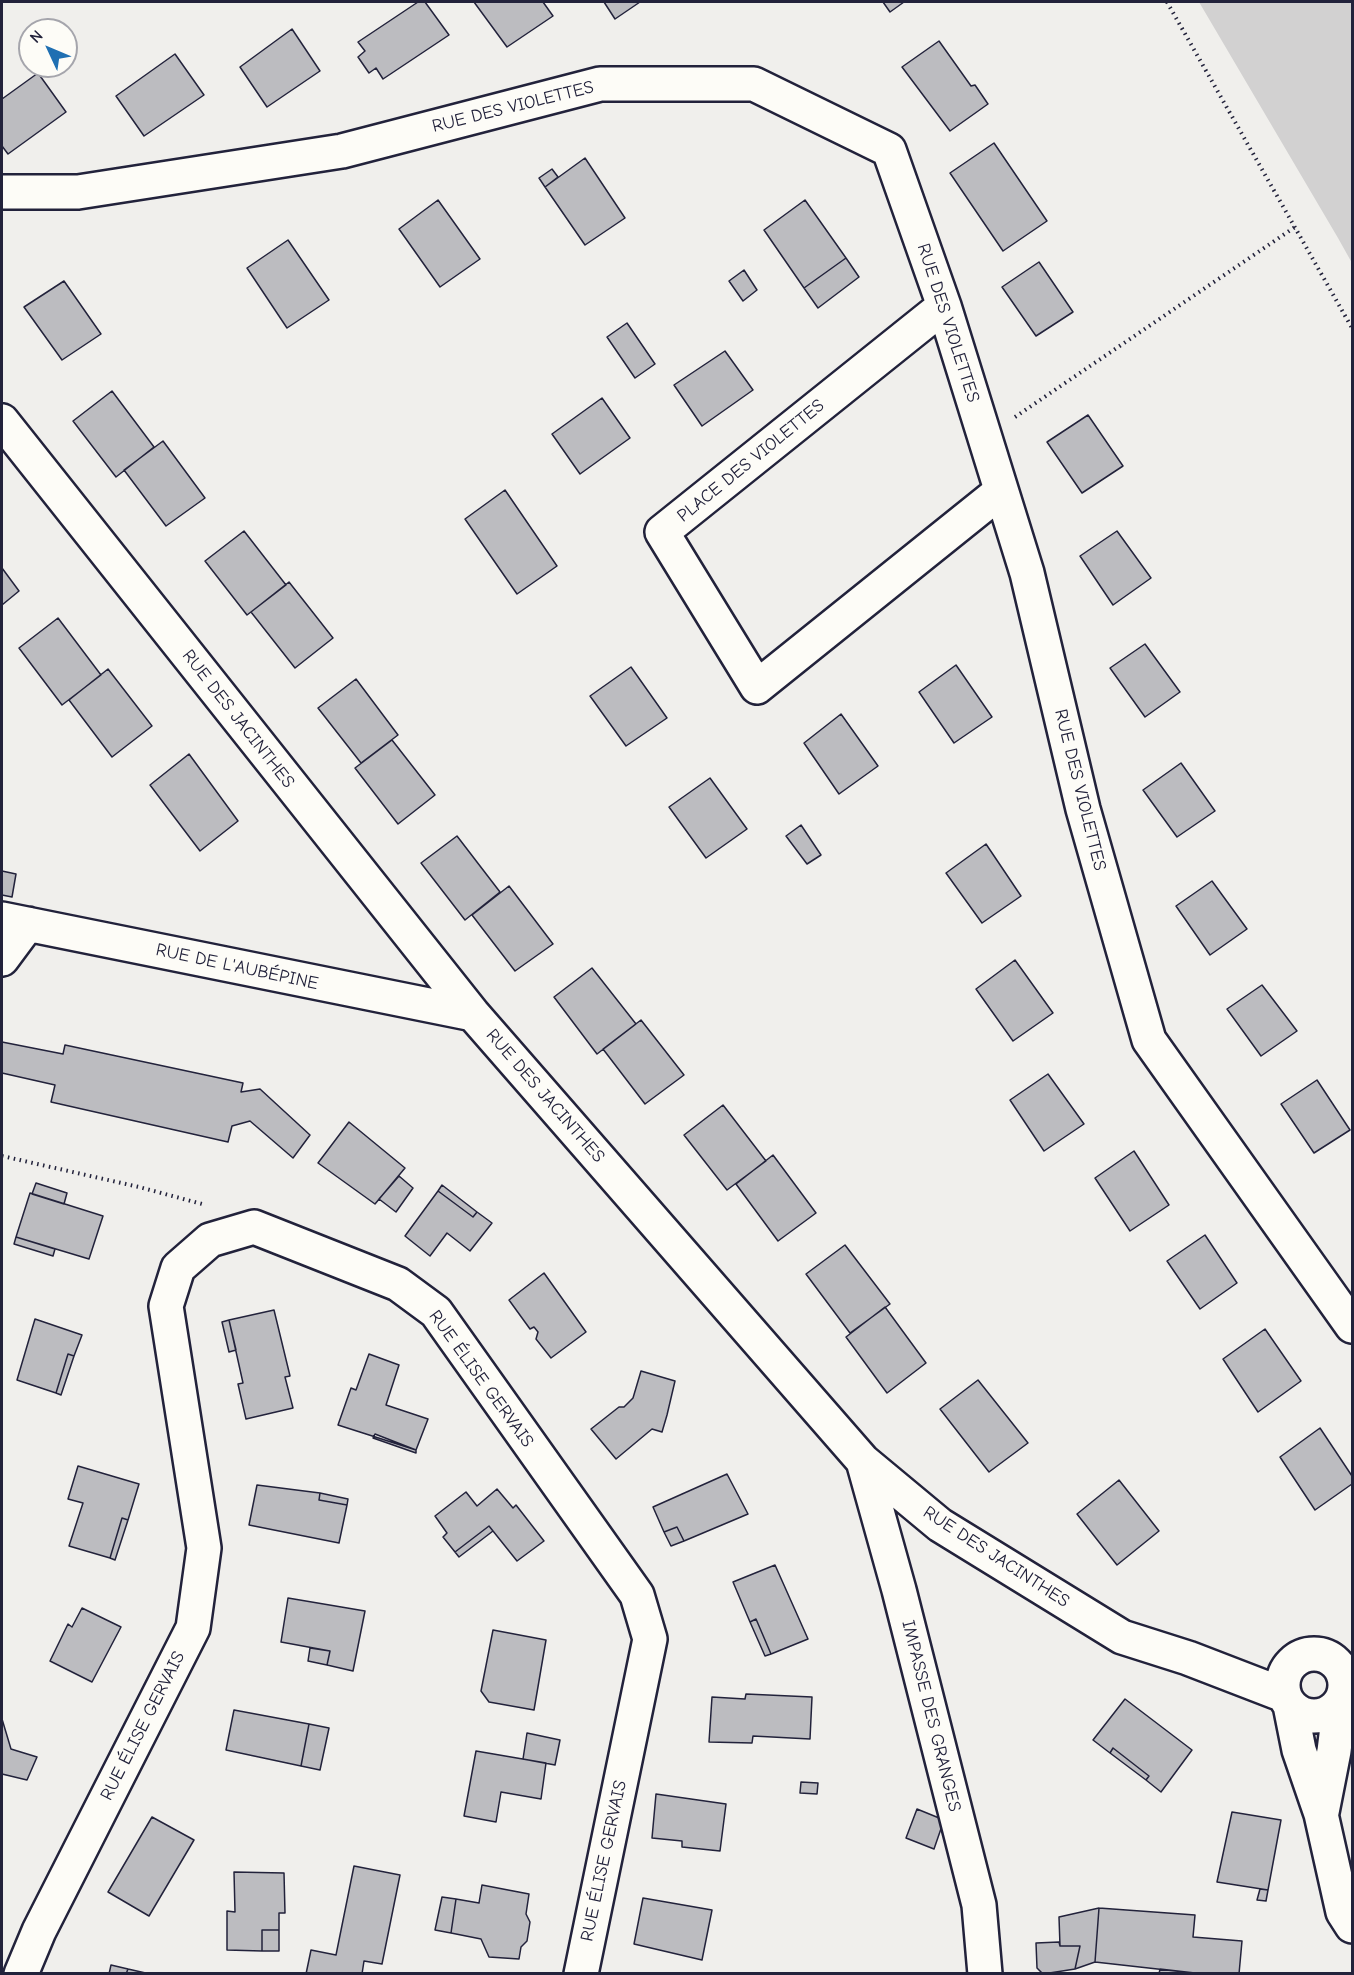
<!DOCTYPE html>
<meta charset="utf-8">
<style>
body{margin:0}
#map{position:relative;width:1354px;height:1975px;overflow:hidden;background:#f0efec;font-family:"Comic Neue",sans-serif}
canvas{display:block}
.frame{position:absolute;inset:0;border:3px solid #22223b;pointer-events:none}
.north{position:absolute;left:18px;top:18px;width:60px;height:60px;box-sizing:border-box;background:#fdfcf7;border:2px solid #a5a5ac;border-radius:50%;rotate:314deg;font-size:16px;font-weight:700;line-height:24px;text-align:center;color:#22223b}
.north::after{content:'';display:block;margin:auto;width:21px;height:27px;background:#1f6fb2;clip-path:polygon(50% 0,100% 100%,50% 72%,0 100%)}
</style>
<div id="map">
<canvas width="1354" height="1975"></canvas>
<div class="frame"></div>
<div class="north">N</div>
</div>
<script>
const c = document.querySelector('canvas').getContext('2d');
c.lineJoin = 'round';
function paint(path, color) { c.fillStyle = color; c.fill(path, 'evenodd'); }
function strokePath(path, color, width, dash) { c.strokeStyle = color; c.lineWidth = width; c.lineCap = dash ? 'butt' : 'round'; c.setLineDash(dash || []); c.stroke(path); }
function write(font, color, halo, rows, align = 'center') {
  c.font = font + ' "Comic Neue",sans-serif'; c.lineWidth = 4.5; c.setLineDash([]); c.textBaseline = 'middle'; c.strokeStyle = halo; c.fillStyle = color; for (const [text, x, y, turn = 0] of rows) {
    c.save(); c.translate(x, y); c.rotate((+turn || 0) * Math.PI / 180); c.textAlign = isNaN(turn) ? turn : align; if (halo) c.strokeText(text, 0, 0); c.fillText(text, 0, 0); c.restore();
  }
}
paint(new Path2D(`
 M 1199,2 L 1352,2 L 1352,263 L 1338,238 Z`), '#d2d1d1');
const building = new Path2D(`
 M 418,2 L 425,2 L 449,35 L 383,79 L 376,68 L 369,73 L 358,57 L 365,51 L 358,42 Z
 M 474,2 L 543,2 L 553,16 L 507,47 Z
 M 604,2 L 640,2 L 615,19 Z
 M 883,2 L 904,2 L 890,12 Z
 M 292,29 L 320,71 L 267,107 L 240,67 Z
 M 939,41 L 971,86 L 975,85 L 988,104 L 950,131 L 902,67 Z
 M 175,54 L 204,95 L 144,136 L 116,96 Z
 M 38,73 L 66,112 L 8,154 L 2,146 L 2,99 Z
 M 994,143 L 1047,221 L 1003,251 L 950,173 Z
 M 585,158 L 625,218 L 585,245 L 545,187 Z
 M 552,169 L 558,177 L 545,187 L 539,178 Z
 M 438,200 L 480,259 L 440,287 L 399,229 Z
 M 805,200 L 846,258 L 804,288 L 764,230 Z
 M 288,240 L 329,300 L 287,328 L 247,268 Z
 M 846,258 L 859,277 L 818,308 L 804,288 Z
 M 1039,262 L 1073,312 L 1036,336 L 1002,287 Z
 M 744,270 L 757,290 L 743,301 L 729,281 Z
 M 64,281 L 101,334 L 62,360 L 24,307 Z
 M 627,323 L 655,364 L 635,378 L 607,337 Z
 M 725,351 L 753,390 L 702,426 L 674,385 Z
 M 112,391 L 154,447 L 116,477 L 73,421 Z
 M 602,398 L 630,438 L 580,474 L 552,434 Z
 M 1088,415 L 1123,466 L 1082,493 L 1047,442 Z
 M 163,441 L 205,498 L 166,526 L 124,470 Z
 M 505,490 L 557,566 L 517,594 L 465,519 Z
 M 244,531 L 286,585 L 247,615 L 205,561 Z
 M 1117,531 L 1151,578 L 1113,605 L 1080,556 Z
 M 2,568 L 19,591 L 2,605 Z
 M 289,582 L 333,638 L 295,668 L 251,612 Z
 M 58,618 L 101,675 L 62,705 L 19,648 Z
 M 1145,644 L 1180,692 L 1145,717 L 1110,668 Z
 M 956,665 L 992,717 L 954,743 L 919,692 Z
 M 631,667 L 667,718 L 626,746 L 590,696 Z
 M 108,669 L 152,726 L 112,757 L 69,700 Z
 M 356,679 L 398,735 L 361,763 L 318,708 Z
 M 841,714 L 878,766 L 839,794 L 804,743 Z
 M 392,740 L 435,795 L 398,824 L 355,768 Z
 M 189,754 L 238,821 L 200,851 L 150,785 Z
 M 1181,763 L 1215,811 L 1177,837 L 1143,790 Z
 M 710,778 L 747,829 L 706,858 L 669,807 Z
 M 801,825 L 821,855 L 807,864 L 786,836 Z
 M 457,836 L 500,892 L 465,920 L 421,863 Z
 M 986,844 L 1021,896 L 982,923 L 946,873 Z
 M 2,871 L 16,874 L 12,897 L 2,895 Z
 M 1212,881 L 1247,929 L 1210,955 L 1176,906 Z
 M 509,886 L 553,944 L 515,971 L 472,915 Z
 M 1015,960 L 1053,1013 L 1013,1041 L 976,989 Z
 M 592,968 L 636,1024 L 597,1054 L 554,997 Z
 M 1262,985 L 1297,1031 L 1261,1056 L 1227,1009 Z
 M 641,1020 L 684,1075 L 645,1104 L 603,1049 Z
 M 2,1042 L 63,1054 L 65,1045 L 243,1083 L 241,1092 L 260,1089 L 310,1135 L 293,1158 L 250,1121 L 232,1126 L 228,1142 L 51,1102 L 55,1085 L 2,1073 Z
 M 1048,1074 L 1084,1124 L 1044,1151 L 1010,1100 Z
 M 1317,1080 L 1350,1130 L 1314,1153 L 1281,1104 Z
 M 723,1105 L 766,1161 L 727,1190 L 684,1135 Z
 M 349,1122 L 405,1168 L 375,1204 L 318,1163 Z
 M 1134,1151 L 1169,1205 L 1130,1231 L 1095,1178 Z
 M 773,1155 L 816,1213 L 778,1241 L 736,1184 Z
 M 399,1176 L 413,1188 L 396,1212 L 379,1199 Z
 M 36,1183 L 67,1193 L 64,1204 L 32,1194 Z
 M 442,1185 L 477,1212 L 473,1217 L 438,1191 Z
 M 438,1191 L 473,1217 L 477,1212 L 492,1223 L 470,1251 L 447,1233 L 430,1256 L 405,1236 Z
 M 30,1193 L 103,1216 L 89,1259 L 16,1237 Z
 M 1205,1235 L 1237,1283 L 1200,1309 L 1167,1261 Z
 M 16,1237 L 55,1249 L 53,1256 L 14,1244 Z
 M 845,1245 L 890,1304 L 850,1333 L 806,1274 Z
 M 544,1273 L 586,1332 L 551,1358 L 536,1339 L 538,1332 L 534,1327 L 530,1329 L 509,1300 Z
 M 885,1307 L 926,1363 L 887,1393 L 846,1337 Z
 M 274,1310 L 290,1376 L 285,1377 L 293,1408 L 246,1419 L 238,1384 L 243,1383 L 229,1320 Z
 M 35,1319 L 82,1335 L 74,1356 L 68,1354 L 56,1393 L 17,1380 Z
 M 229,1320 L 236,1350 L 229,1352 L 222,1322 Z
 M 1265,1329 L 1301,1381 L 1258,1412 L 1223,1359 Z
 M 68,1354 L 74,1356 L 61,1395 L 56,1393 Z
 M 369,1354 L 399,1365 L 386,1405 L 428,1419 L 416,1450 L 338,1425 L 351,1388 L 356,1390 Z
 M 641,1371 L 675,1381 L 667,1415 L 662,1432 L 652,1429 L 616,1459 L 591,1429 L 619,1407 L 624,1407 L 633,1398 Z
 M 978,1380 L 1028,1443 L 989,1472 L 940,1409 Z
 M 1320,1428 L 1352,1476 L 1352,1484 L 1315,1510 L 1280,1457 Z
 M 375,1434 L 416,1450 L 416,1453 L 373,1438 Z
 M 78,1466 L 139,1484 L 128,1520 L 122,1518 L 110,1558 L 69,1546 L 83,1503 L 68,1499 Z
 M 727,1474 L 748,1514 L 684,1541 L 677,1527 L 664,1532 L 653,1507 Z
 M 1119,1480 L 1159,1531 L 1117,1565 L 1077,1514 Z
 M 257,1485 L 320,1493 L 319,1500 L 347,1505 L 339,1543 L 249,1525 Z
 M 497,1489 L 513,1508 L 516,1505 L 544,1541 L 517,1561 L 489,1526 L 455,1552 L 443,1537 L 447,1533 L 435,1516 L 466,1492 L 477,1506 Z
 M 320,1493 L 348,1499 L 347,1505 L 319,1500 Z
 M 122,1518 L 128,1520 L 115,1560 L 110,1558 Z
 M 489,1526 L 493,1531 L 459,1557 L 455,1552 Z
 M 677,1527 L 684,1541 L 671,1546 L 664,1532 Z
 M 775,1565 L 808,1639 L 771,1654 L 756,1619 L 750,1622 L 733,1582 Z
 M 288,1598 L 365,1611 L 353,1671 L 327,1665 L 330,1651 L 281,1642 Z
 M 82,1608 L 121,1627 L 92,1682 L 50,1661 L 68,1624 L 72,1627 Z
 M 756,1619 L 771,1654 L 765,1656 L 750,1622 Z
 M 493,1630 L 546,1640 L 534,1710 L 489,1702 L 481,1691 Z
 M 310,1648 L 330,1651 L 327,1665 L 308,1661 Z
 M 746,1694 L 812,1697 L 810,1739 L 753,1736 L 752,1743 L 709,1742 L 712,1697 L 745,1699 Z
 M 1125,1699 L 1192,1750 L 1161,1792 L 1146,1780 L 1149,1776 L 1113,1748 L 1110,1753 L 1093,1740 Z
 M 234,1710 L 309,1724 L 301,1766 L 226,1750 Z
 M 2,1719 L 11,1749 L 37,1757 L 27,1780 L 2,1774 Z
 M 309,1724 L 329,1728 L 320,1770 L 301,1766 Z
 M 527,1733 L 560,1740 L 555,1765 L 523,1759 Z
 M 1113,1748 L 1149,1776 L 1146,1780 L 1110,1753 Z
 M 476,1751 L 546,1763 L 541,1799 L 501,1792 L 496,1822 L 464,1816 Z
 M 801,1782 L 818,1783 L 817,1794 L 800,1793 Z
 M 656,1794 L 726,1804 L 720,1851 L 682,1847 L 682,1841 L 652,1838 Z
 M 917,1809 L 944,1820 L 934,1849 L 906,1838 Z
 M 1232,1812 L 1281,1820 L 1268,1890 L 1217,1882 Z
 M 152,1817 L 194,1840 L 149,1916 L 108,1892 Z
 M 354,1866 L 400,1875 L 382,1964 L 364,1961 L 362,1974 L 306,1974 L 311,1950 L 336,1955 Z
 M 234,1872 L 284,1873 L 285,1913 L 279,1913 L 279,1930 L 262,1930 L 262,1951 L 227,1950 L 227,1911 L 235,1912 Z
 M 482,1885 L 529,1894 L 526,1914 L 530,1922 L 527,1941 L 521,1947 L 519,1959 L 489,1957 L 481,1939 L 451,1933 L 456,1899 L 479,1903 Z
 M 1260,1889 L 1268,1890 L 1266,1901 L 1257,1900 Z
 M 442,1897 L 456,1899 L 451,1933 L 435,1930 Z
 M 643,1898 L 712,1910 L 702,1960 L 634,1944 Z
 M 1099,1908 L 1095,1962 L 1075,1969 L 1080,1946 L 1060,1946 L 1059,1917 Z
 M 1099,1908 L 1195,1915 L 1193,1937 L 1242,1941 L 1239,1974 L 1202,1974 L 1095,1962 Z
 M 262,1930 L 279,1930 L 279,1951 L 262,1951 Z
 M 1059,1942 L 1060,1946 L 1080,1946 L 1075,1969 L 1043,1974 L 1037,1968 L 1036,1943 Z
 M 111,1965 L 128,1969 L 126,1974 L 109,1974 Z
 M 128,1969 L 150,1974 L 126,1974 Z
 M 1160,1969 L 1195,1973 L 1202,1974 L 1159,1974 Z`);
paint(building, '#bcbcc0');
strokePath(building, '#22223b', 1.5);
const street = new Path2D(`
 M 2,192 L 78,192 L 342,151 L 600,84 L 754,84 L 889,150 L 944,306 L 1027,573 L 1083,809 L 1149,1040 L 1352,1326
 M 944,306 L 662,532 L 757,687 L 1001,491
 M 2,421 L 473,1014 L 863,1461 L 940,1525 L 1122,1637 L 1188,1658 L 1284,1695
 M 2,919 L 473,1014
 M 2,959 L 28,924
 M 863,1461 L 899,1590 L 979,1905 L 985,1974
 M1283 1685a31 31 0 1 1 62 0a31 31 0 1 1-62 0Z
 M 1290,1705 L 1299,1750 L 1321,1814 L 1343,1912 L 1352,1926
 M 1322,1812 L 1334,1751 L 1340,1703
 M 21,1974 L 39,1931 L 193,1628 L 204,1548 L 166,1306 L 178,1268 L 210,1240 L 254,1227 L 398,1284 L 436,1312 L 637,1595 L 650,1639 L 581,1974`);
strokePath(street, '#22223b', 38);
strokePath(new Path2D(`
 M 1167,2 L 1352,328
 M 1015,417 L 1295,227
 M 2,1156 L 139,1187 L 202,1204`), '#22223b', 4, [1.5, 4.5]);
strokePath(street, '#fdfcf7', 33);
write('18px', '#22223b', '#fdfcf7', [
 ["RUE DES VIOLETTES",513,107,-14],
 ["RUE DES VIOLETTES",948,323,72],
 ["PLACE DES VIOLETTES",751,461,-39],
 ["RUE DES JACINTHES",238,719,52],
 ["RUE DES VIOLETTES",1080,790,76],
 ["RUE DE L'AUBÉPINE",237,967,12],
 ["RUE DES JACINTHES",545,1096,49],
 ["RUE ÉLISE GERVAIS",481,1379,54],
 ["RUE DES JACINTHES",996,1557,33],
 ["IMPASSE DES GRANGES",931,1716,76],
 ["RUE ÉLISE GERVAIS",143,1726,-63],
 ["RUE ÉLISE GERVAIS",604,1861,-78]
]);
</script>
